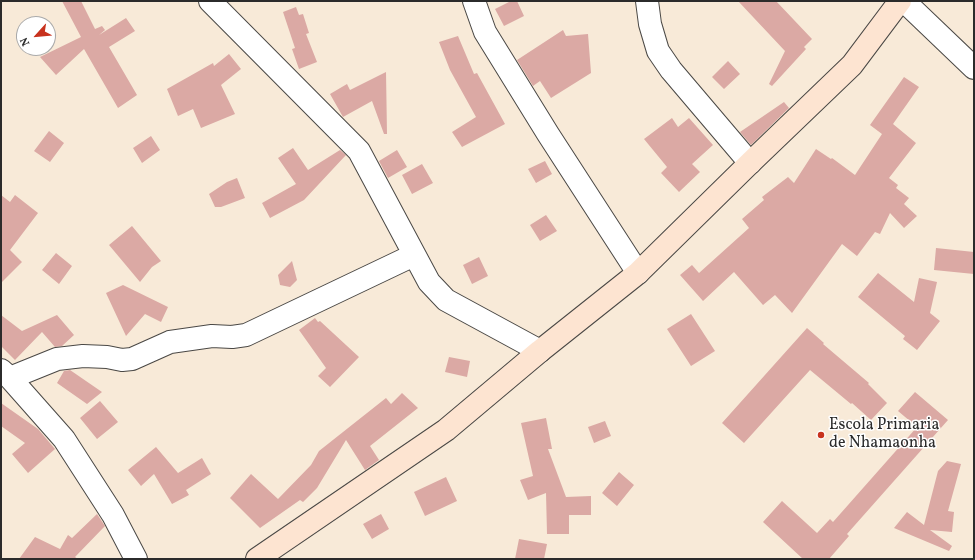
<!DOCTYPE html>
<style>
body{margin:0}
#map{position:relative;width:975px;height:560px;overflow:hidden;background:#f8ead8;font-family:Vollkorn,serif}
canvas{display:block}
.frame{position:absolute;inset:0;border:2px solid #2b2b2b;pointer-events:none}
.north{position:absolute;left:16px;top:16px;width:40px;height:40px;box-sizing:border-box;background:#fff;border:1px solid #aaa;border-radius:50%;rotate:243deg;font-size:11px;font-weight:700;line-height:16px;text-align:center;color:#2b2b2b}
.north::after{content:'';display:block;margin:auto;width:14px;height:18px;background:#c8321e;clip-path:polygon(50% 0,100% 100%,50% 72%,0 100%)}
</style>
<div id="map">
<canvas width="975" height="560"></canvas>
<div class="frame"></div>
<div class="north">N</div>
</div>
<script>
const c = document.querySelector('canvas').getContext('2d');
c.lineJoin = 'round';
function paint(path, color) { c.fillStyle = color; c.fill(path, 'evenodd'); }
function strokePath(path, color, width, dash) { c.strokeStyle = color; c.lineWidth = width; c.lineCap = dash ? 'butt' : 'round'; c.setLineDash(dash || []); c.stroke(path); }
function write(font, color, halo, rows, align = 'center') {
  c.font = font + ' Vollkorn,serif'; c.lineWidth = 3; c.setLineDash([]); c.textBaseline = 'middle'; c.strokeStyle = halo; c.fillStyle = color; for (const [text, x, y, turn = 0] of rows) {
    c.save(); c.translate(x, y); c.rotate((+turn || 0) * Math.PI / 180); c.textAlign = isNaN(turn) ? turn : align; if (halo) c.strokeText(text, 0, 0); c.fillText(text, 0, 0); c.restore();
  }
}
paint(new Path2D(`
 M 62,1 L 81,1 L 95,29 L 102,26 L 105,30 L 99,35 L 126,18 L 135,31 L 109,47 L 137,95 L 118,108 L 84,49 L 56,75 L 40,57 L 81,37 Z
 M 511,1 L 517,1 L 524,16 L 504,26 L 495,9 Z
 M 738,1 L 776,1 L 812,39 L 804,47 L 806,49 L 772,86 L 769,84 L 785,51 Z
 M 296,7 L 299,15 L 303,14 L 309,33 L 306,34 L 317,62 L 299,69 L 292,49 L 295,48 L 283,12 Z
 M 563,30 L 566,36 L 588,34 L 591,73 L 551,98 L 540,81 L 533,86 L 517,60 Z
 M 458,36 L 474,74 L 477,73 L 505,124 L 462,147 L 452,132 L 476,117 L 450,70 L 439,42 Z
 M 229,54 L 241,69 L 221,85 L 235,114 L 201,128 L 193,109 L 178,116 L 167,89 L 213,63 L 214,66 Z
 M 728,61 L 740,74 L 724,89 L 712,77 Z
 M 386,72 L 387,134 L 384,134 L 372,101 L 343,117 L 330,94 L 347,84 L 350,90 Z
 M 904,77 L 919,87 L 893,124 L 916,143 L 889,178 L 898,185 L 896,188 L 909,198 L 904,204 L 917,216 L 904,228 L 890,213 L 880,234 L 875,232 L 857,256 L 842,244 L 792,313 L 775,295 L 763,305 L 734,272 L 703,301 L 680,275 L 692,265 L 699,273 L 749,228 L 742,219 L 764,200 L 762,197 L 788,177 L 794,183 L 816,149 L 831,159 L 832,158 L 855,175 L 882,134 L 870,125 Z
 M 784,102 L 789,108 L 751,145 L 740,132 Z
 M 672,118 L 678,127 L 689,118 L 713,145 L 692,164 L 700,172 L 679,192 L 661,173 L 667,167 L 644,139 Z
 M 49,131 L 64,143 L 50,162 L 34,151 Z
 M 151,136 L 160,150 L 142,163 L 133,148 Z
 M 293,148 L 308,170 L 340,150 L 346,155 L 304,200 L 270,218 L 262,203 L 296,184 L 278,158 Z
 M 397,150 L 407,167 L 388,178 L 379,161 Z
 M 545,161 L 552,174 L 536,183 L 528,169 Z
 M 422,164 L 433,183 L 412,194 L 402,175 Z
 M 237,178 L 245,198 L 221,207 L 215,207 L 209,194 L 227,182 Z
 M 1,195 L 10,202 L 15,195 L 38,213 L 10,250 L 22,262 L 1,283 Z
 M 546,215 L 557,231 L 540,241 L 530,225 Z
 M 132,226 L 161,261 L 152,267 L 140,282 L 109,245 Z
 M 936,248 L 974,252 L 974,274 L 934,270 Z
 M 56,253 L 72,266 L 59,284 L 42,270 Z
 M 479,257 L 488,276 L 472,284 L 463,265 Z
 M 292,261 L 297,280 L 290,287 L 280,285 L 278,275 Z
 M 878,273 L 914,302 L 919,278 L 937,282 L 930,313 L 940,321 L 917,350 L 903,339 L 905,336 L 858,297 Z
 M 123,285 L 168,307 L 161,322 L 145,314 L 126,336 L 106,293 Z
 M 691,314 L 715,351 L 691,366 L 667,329 Z
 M 1,315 L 22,331 L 57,315 L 74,335 L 62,346 L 55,347 L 42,332 L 15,360 L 1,346 Z
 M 315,318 L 318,322 L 320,321 L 359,357 L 330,387 L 318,376 L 326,368 L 299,330 Z
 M 807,328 L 824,343 L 823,344 L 869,383 L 868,384 L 887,403 L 871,420 L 852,403 L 851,404 L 810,370 L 744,443 L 722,423 Z
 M 449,357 L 470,361 L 467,377 L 445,372 Z
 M 70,370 L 102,392 L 87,404 L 57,383 L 64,371 Z
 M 915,392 L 948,420 L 847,534 L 849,536 L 829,559 L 803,559 L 763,522 L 782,501 L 817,533 L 830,519 L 833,522 L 917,427 L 898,411 Z
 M 402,393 L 418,408 L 370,446 L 379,460 L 365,470 L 346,440 L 317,488 L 303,502 L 300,500 L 260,528 L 230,498 L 251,474 L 278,499 L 311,465 L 319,451 L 386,398 L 391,404 Z
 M 100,401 L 118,422 L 97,439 L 80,418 Z
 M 1,403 L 38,429 L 55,449 L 28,473 L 12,454 L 25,443 L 1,426 Z
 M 546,418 L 552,449 L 548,449 L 566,497 L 591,496 L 591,515 L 569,515 L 569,534 L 547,534 L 546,493 L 528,500 L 520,480 L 533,476 L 521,423 Z
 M 605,421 L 611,436 L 594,443 L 588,427 Z
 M 156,447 L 178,473 L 202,458 L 211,474 L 186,490 L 189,495 L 172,504 L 154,474 L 141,486 L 128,470 Z
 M 947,461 L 961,464 L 948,511 L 954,512 L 952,532 L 930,530 L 952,546 L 949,551 L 894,528 L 907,512 L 924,525 L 938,471 Z
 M 619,472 L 634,485 L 617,506 L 602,493 Z
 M 446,477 L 457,501 L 425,516 L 414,492 Z
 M 97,514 L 105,526 L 75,557 L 78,559 L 19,559 L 35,537 L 60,549 L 68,535 L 72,538 Z
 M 381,514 L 389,529 L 372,539 L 363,524 Z
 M 519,539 L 547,544 L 544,559 L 515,559 Z`), '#dba9a4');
const street = new Path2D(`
 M 210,1 L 359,151 L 429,282 L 446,300 L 540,351
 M 474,1 L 485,32 L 548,134 L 638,273
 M 647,1 L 650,24 L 658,51 L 671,70 L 750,163
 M 904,1 L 974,68
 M 1,370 L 10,378 L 64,439 L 113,515 L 136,559
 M 10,378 L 57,359 L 83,356 L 107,357 L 122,360 L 132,359 L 170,342 L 212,336 L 232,337 L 246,335 L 414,255`);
const secondary = new Path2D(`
 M 257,559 L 446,430 L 540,351 L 638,273 L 750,163 L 852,65 L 900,1`);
strokePath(street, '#4a4845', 24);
strokePath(secondary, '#4a4845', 24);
strokePath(street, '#fff', 22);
strokePath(secondary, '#fde4d1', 22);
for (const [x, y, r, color] of [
 [821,435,4,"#c8321e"]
]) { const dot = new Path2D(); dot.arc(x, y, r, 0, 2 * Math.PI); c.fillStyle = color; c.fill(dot); strokePath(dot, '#fff', 1.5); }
write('16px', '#2b2b2b', '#fff', [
 ["Escola Primaria",829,426],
 ["de Nhamaonha",829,444]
], 'left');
</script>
